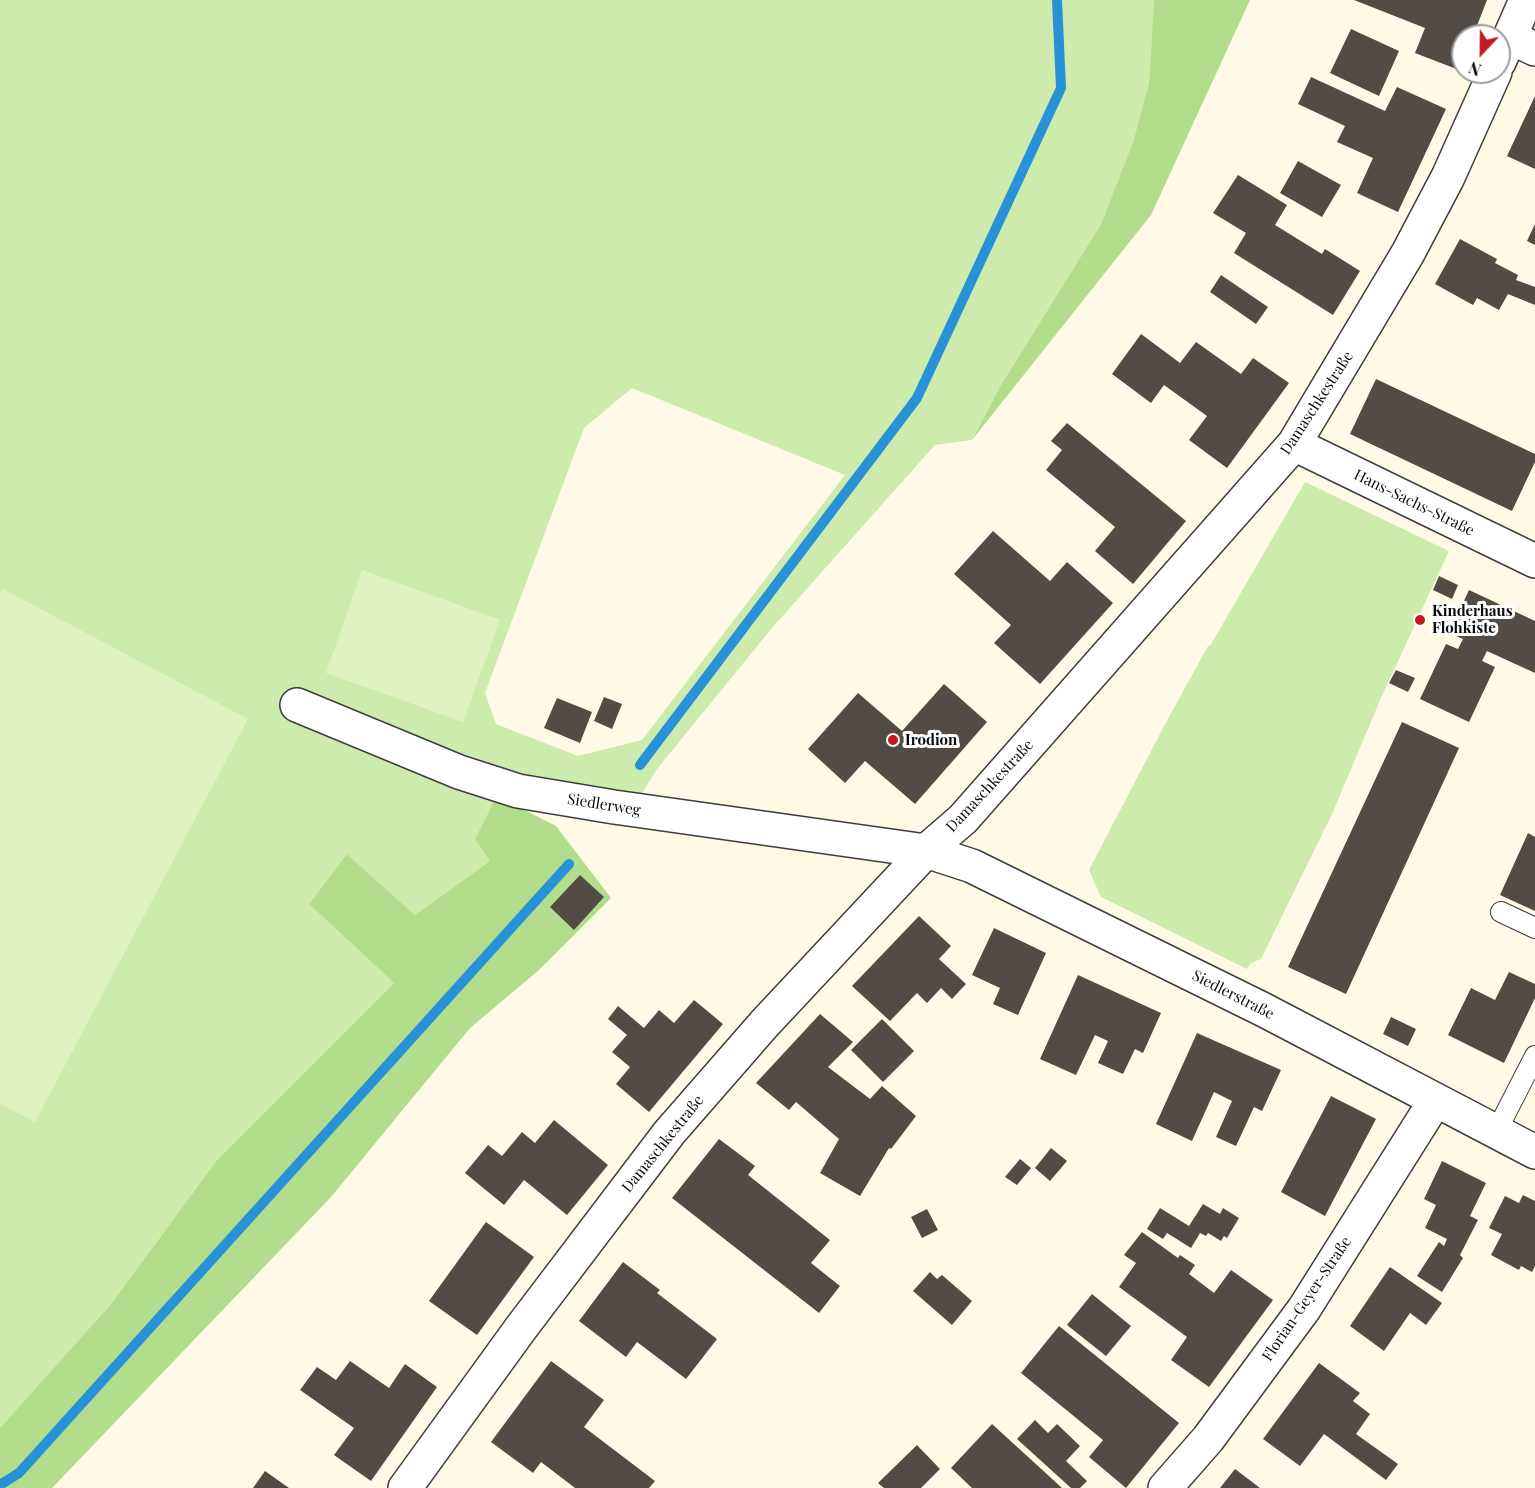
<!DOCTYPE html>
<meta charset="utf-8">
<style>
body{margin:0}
#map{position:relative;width:1535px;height:1488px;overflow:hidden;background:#fffae6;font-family:"Playfair Display",serif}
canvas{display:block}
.north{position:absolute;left:1451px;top:24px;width:60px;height:60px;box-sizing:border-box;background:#fff;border:2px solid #9d9d9d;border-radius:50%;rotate:202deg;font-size:16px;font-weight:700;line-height:24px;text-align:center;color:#0a0a0a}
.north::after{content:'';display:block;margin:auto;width:21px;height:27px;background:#c21a22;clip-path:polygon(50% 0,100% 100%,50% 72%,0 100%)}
</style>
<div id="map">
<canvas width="1535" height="1488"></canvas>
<div class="north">N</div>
</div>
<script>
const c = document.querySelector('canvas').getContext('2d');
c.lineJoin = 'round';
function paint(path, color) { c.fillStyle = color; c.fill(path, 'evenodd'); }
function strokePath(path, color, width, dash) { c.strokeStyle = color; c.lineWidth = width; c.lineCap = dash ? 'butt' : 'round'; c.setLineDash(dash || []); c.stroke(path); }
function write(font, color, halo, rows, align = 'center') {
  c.font = font + ' "Playfair Display",serif'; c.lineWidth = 6; c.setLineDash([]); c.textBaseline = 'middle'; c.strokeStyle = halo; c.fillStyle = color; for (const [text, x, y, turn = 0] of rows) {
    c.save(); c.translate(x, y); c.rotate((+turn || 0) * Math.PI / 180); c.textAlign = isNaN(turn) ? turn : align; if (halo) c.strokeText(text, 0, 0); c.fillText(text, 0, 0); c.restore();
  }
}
paint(new Path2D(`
 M 0,0 L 1154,0 L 1149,83 L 1133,142 L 1101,224 L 1001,385 L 972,440 L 935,445 L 772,628 L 657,769 L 641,795 L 517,773 L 490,861 L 415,915 L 347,854 L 309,904 L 394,983 L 217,1160 L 111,1304 L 0,1428 ZM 632,388 L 845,475 L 642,740 L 578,756 L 496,724 L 485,693 L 584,428 Z
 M 1305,482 L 1449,551 L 1381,698 L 1332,814 L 1261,959 L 1251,963 L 1247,969 L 1101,897 L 1089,870 L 1164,726 L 1208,646 L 1210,646 Z`), '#ceebae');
paint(new Path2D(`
 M 1154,0 L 1250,0 L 1151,215 L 972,440 L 1001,385 L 1101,224 L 1133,142 L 1149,83 Z
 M 497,796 L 556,826 L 611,898 L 539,970 L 470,1028 L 331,1197 L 52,1488 L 0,1488 L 0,1428 L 111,1304 L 217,1160 L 394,983 L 309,904 L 347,854 L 415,915 L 490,861 L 475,839 Z`), '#b1dd8c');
paint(new Path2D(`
 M 362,570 L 500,620 L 463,722 L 326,673 Z
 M 3,589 L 248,719 L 35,1122 L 0,1104 L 0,594 Z`), '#e1f2c1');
strokePath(new Path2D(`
 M 640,765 L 917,398 L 1061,88 L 1057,0
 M 0,1485 L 19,1473 L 569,864`), '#2992d6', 10);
paint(new Path2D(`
 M 1354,0 L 1487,0 L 1473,36 L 1463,36 L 1463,60 L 1459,70 L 1415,53 L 1425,28 Z
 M 1351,29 L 1399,51 L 1379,96 L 1330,73 Z
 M 1311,77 L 1385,111 L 1397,87 L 1446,109 L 1398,212 L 1357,193 L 1373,158 L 1337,142 L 1345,126 L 1298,104 Z
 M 1535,96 L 1535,169 L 1507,156 Z
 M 1298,161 L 1341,185 L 1322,217 L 1280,193 Z
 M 1238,175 L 1287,205 L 1275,225 L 1322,254 L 1325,249 L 1360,271 L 1333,315 L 1234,253 L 1246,233 L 1213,213 Z
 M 1535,224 L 1535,245 L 1527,241 Z
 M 1460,239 L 1497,259 L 1495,263 L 1518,275 L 1516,280 L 1535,287 L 1535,305 L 1508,294 L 1499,310 L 1477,298 L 1473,305 L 1435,284 Z
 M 1221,275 L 1268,307 L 1256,324 L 1210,292 Z
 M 1141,334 L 1180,363 L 1196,342 L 1241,374 L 1253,358 L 1289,383 L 1227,468 L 1189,440 L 1207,416 L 1164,385 L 1151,403 L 1112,374 Z
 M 1376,379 L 1535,454 L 1535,462 L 1512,511 L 1350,434 Z
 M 1067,423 L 1186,521 L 1133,584 L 1095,551 L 1115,527 L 1046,470 L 1062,450 L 1051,441 Z
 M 993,531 L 1050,581 L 1067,562 L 1113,603 L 1040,684 L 994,643 L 1011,625 L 954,574 Z
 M 1439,576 L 1458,585 L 1452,599 L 1433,590 Z
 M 1469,590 L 1535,621 L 1535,673 L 1487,651 L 1482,661 L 1495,667 L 1469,722 L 1420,699 L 1446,644 L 1458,649 L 1463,639 L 1449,633 Z
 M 1396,670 L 1415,678 L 1408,692 L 1389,683 Z
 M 944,684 L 987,722 L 915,804 L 865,761 L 845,783 L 808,749 L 858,693 L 902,731 Z
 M 604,697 L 622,704 L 612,729 L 594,721 Z
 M 557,698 L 592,712 L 580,743 L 544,728 Z
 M 1402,722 L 1459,748 L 1346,994 L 1288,967 Z
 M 1528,833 L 1535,837 L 1535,911 L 1500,895 Z
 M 580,875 L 604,897 L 574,930 L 550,907 Z
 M 919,916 L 951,946 L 939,959 L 966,984 L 952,999 L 941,988 L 927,1003 L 917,993 L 890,1021 L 852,986 Z
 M 994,928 L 1046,953 L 1018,1015 L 993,1004 L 1000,988 L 972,975 Z
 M 1509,972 L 1535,984 L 1535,998 L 1504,1063 L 1448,1035 L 1471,988 L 1495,1000 Z
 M 1078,975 L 1161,1013 L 1143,1053 L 1135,1049 L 1123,1074 L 1098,1063 L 1108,1041 L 1095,1035 L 1076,1075 L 1040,1059 Z
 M 694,1000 L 723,1024 L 649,1112 L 616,1084 L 630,1067 L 612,1052 L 627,1035 L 608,1019 L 618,1006 L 644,1028 L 659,1010 L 674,1023 Z
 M 820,1014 L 853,1042 L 828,1067 L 870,1099 L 882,1086 L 916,1116 L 891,1149 L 889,1148 L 860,1196 L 820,1173 L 839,1139 L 796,1102 L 789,1110 L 756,1083 Z
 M 1391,1017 L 1416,1029 L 1408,1046 L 1383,1034 Z
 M 882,1019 L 914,1051 L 883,1082 L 851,1050 Z
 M 1197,1033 L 1281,1070 L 1262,1111 L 1254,1107 L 1236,1146 L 1216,1137 L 1232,1101 L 1214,1092 L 1192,1141 L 1156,1124 Z
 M 1331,1096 L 1376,1119 L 1325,1216 L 1281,1192 Z
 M 554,1120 L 608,1165 L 567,1215 L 524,1180 L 504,1205 L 465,1173 L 488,1145 L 502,1156 L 522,1132 L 535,1143 Z
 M 719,1139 L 755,1166 L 748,1175 L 830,1240 L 811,1263 L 840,1286 L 819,1313 L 672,1198 Z
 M 1051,1148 L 1067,1161 L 1050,1181 L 1035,1168 Z
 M 1020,1159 L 1031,1168 L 1017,1185 L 1005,1177 Z
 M 1442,1161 L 1486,1183 L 1470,1216 L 1478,1220 L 1460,1255 L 1463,1258 L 1442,1292 L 1417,1276 L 1439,1242 L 1444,1246 L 1447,1239 L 1425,1228 L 1436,1205 L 1424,1199 Z
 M 1523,1195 L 1535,1201 L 1535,1266 L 1532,1272 L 1521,1266 L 1519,1270 L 1491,1255 L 1502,1234 L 1489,1228 L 1505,1196 L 1519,1203 Z
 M 1203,1204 L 1220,1214 L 1223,1208 L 1239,1218 L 1227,1238 L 1224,1236 L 1221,1241 L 1208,1233 L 1206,1236 L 1200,1233 L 1191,1248 L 1167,1233 L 1163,1239 L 1147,1229 L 1160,1208 L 1189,1226 Z
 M 927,1209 L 938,1230 L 922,1238 L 911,1217 Z
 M 486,1222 L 534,1257 L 477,1335 L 429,1301 Z
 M 1142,1232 L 1178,1258 L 1180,1255 L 1195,1265 L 1189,1274 L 1214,1293 L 1231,1270 L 1273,1300 L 1209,1387 L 1171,1360 L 1187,1337 L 1119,1287 L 1136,1263 L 1124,1255 Z
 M 623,1262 L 660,1290 L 657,1293 L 717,1339 L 686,1379 L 637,1342 L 626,1357 L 579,1321 Z
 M 1390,1267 L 1442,1303 L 1426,1325 L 1410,1313 L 1384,1351 L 1350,1326 Z
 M 930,1272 L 937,1279 L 942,1275 L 972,1301 L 952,1325 L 913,1291 Z
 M 1092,1294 L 1131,1326 L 1106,1356 L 1067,1325 Z
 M 1059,1326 L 1179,1423 L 1126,1488 L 1089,1457 L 1103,1440 L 1021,1373 Z
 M 350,1361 L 389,1388 L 405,1364 L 437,1387 L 371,1481 L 334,1455 L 354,1428 L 300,1390 L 317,1367 L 336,1380 Z
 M 551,1361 L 604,1400 L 584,1427 L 655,1481 L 649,1488 L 575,1488 L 541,1462 L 533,1473 L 491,1442 Z
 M 1319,1363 L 1360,1393 L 1353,1401 L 1370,1414 L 1356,1434 L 1398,1464 L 1386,1480 L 1324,1434 L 1300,1466 L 1263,1439 Z
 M 1035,1420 L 1048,1433 L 1057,1424 L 1080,1446 L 1066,1461 L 1087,1481 L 1080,1488 L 1071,1488 L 1017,1439 Z
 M 992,1424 L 1038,1466 L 1062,1488 L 972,1488 L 951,1468 Z
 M 917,1445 L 940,1469 L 921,1488 L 884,1488 L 878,1483 Z
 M 1235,1469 L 1260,1488 L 1220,1488 Z
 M 265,1471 L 289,1488 L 253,1488 Z`), '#534b45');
const service = new Path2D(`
 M 1501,912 L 1535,928
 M 1496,1132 L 1535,1056`);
const minor = new Path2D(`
 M 1510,37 L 1535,49
 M 1499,62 L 1526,0
 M 1294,444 L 1535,561
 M 297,705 L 459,772 L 518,791 L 614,807 L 926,851 L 972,866 L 1264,1010 L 1535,1152
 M 405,1488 L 521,1328 L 669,1133 L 765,1023 L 926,851 L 963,819 L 1294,444 L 1408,253 L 1448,177 L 1495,72
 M 1165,1488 L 1208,1439 L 1304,1309 L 1435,1101`);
strokePath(service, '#3d3d3d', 22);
strokePath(minor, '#3d3d3d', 36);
strokePath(service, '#fff', 20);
strokePath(minor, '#fff', 33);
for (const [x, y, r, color] of [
 [1420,620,6,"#c21a22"],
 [893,740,6,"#c21a22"]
]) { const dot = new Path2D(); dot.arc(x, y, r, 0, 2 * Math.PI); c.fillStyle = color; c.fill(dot); strokePath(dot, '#fff', 2); }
write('15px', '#0a0a0a', '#fff', [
 ["Damaschkestraße",1317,403,-57],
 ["Hans-Sachs-Straße",1414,503,26],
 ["Damaschkestraße",990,786,-47],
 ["Siedlerweg",604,805,9],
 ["Siedlerstraße",1233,995,27],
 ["Damaschkestraße",663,1144,-51],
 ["Florian-Geyer-Straße",1307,1299,-56]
]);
write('bold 15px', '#0a0a0a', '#fff', [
 ["Kinderhaus",1432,611],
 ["Flohkiste",1432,628],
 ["Irodion",905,740]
], 'left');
</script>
